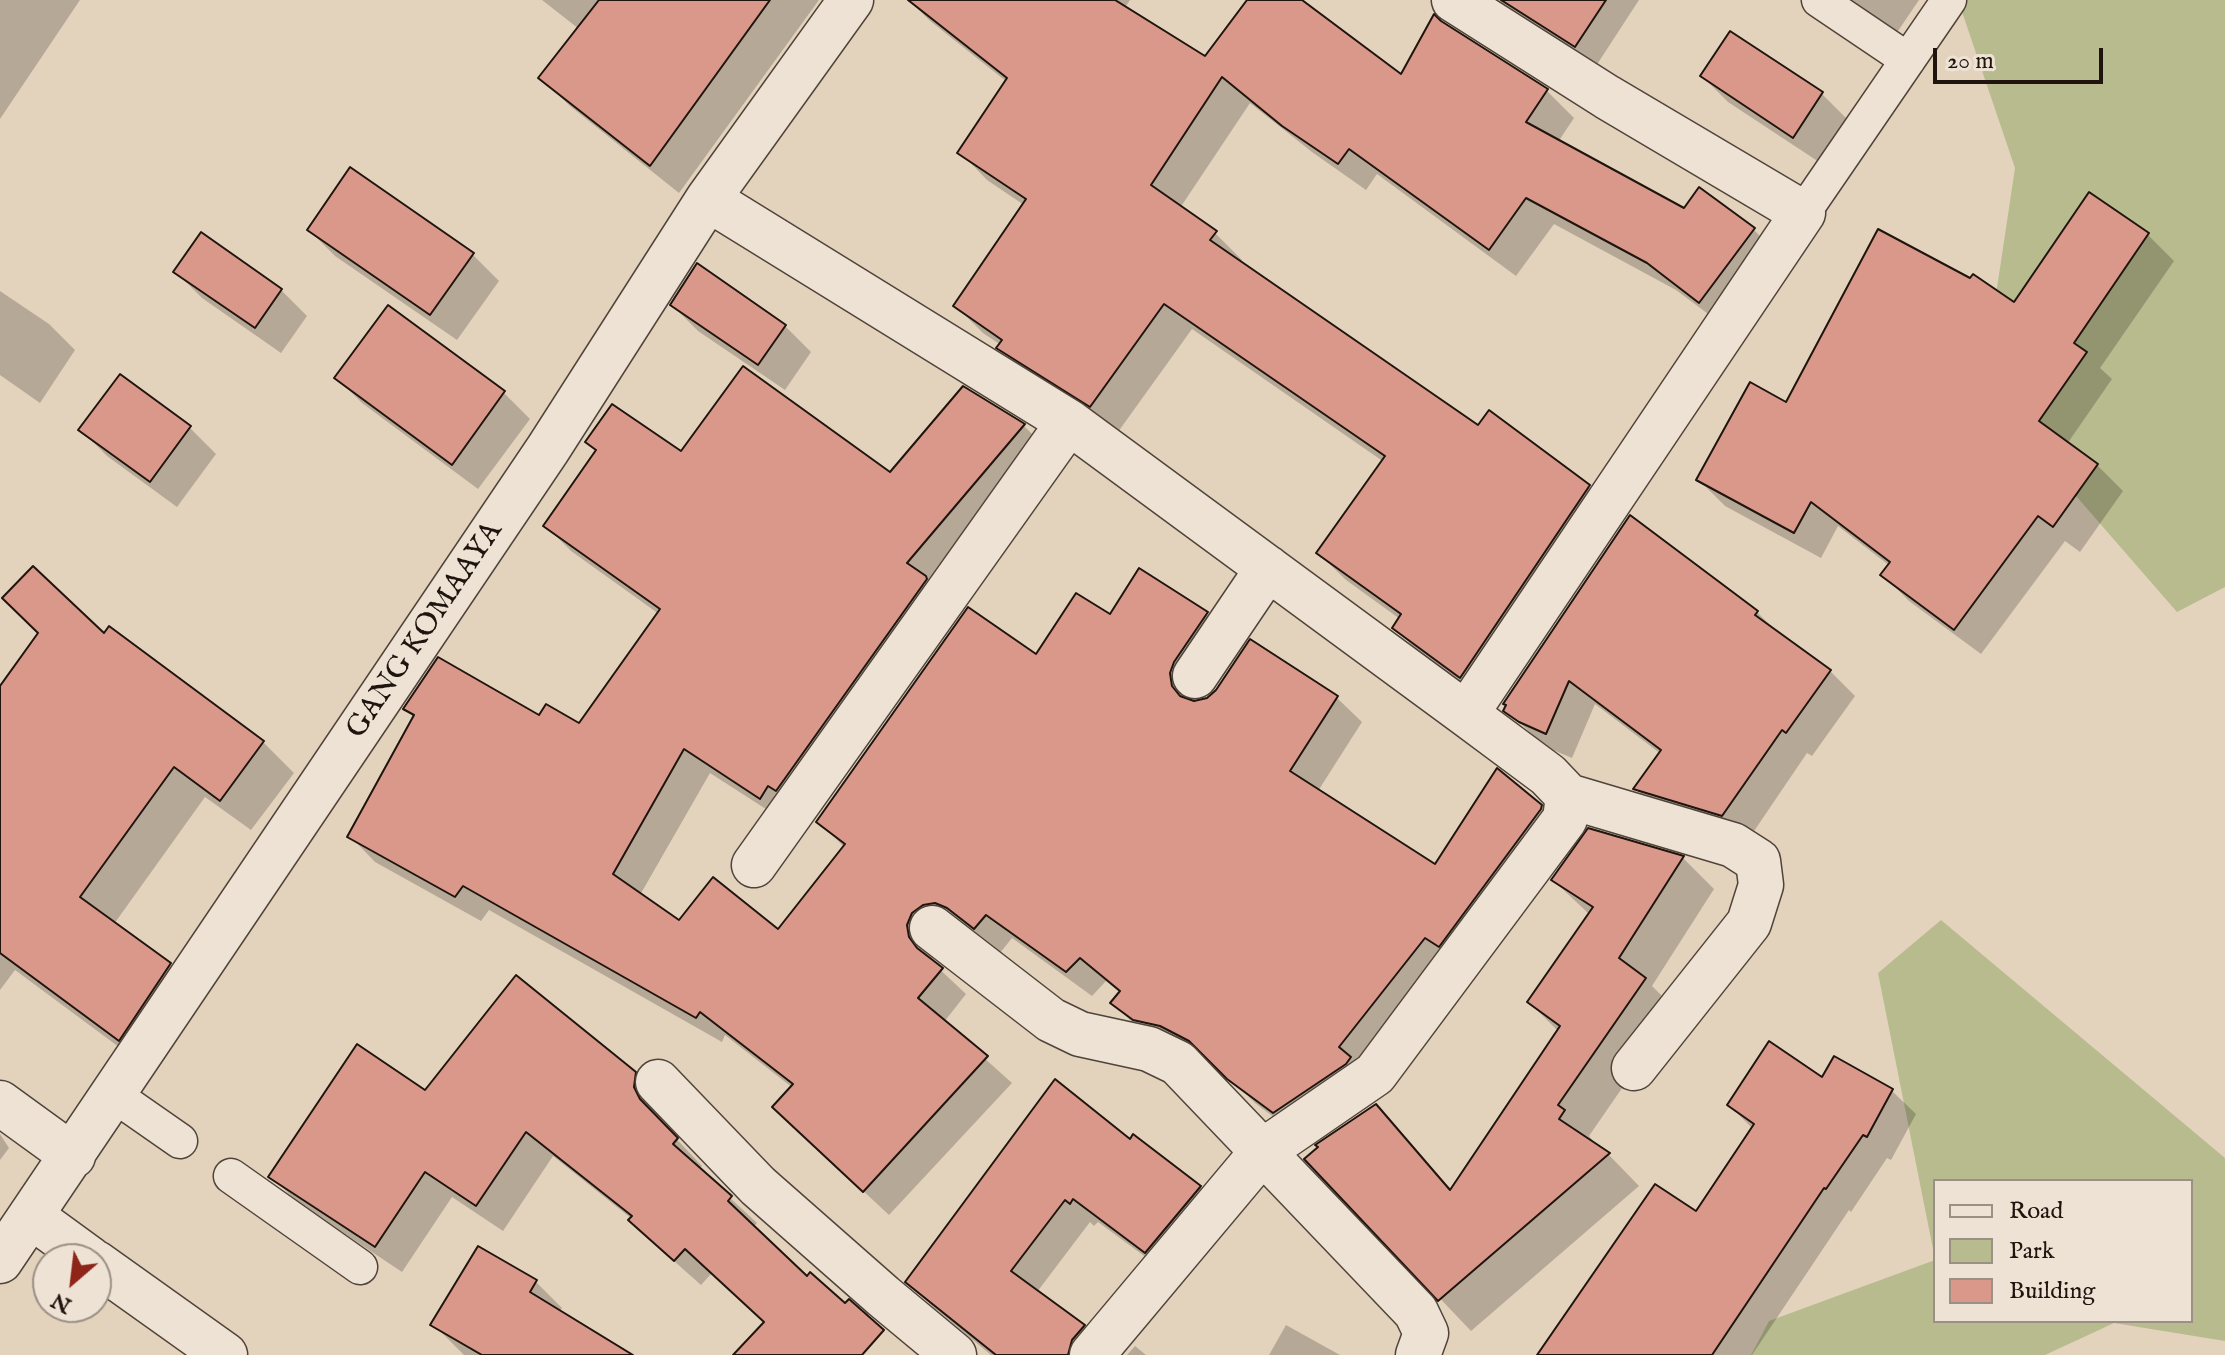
<!DOCTYPE html>
<style>
body{margin:0}
#map{position:relative;width:2225px;height:1355px;overflow:hidden;background:#e3d3bd;font-family:"IM FELL English",serif}
canvas{display:block}
.legend{position:absolute;left:1933px;top:1179px;width:260px;height:144px;box-sizing:border-box;background:#ede2d4;border:2px solid #9b9085;margin:0;padding:10px 14px;list-style:none;font-size:24px;color:#1f150e}
.legend li{display:flex;align-items:center;gap:16px;height:40px}
.legend b{width:40px;border:2px solid #9b9085}
.north{position:absolute;left:32px;top:1243px;width:80px;height:80px;box-sizing:border-box;background:#ede2d4;border:2px solid #9b9085;border-radius:50%;rotate:208deg;font-size:22px;font-weight:700;line-height:32px;text-align:center;color:#1f150e}
.north::after{content:'';display:block;margin:auto;width:28px;height:36px;background:#8f2418;clip-path:polygon(50% 0,100% 100%,50% 72%,0 100%)}
.scale{position:absolute;left:1933px;top:48px;width:170px;height:36px;box-sizing:border-box;border:4px solid #1f150e;border-top:0;padding-left:10px;font-size:24px;line-height:28px;white-space:nowrap;color:#1f150e;-webkit-text-stroke:6px #ede2d4;paint-order:stroke}
</style>
<div id="map">
<canvas width="2225" height="1355"></canvas>
<ul class="legend">
<li><b style="height:10px;background:#ede2d4"></b>Road</li>
<li><b style="height:22px;background:#b8bb8e"></b>Park</li>
<li><b style="height:22px;background:#da988a"></b>Building</li>
</ul>
<div class="north">N</div>
<div class="scale">20 m</div>
</div>
<script>
const c = document.querySelector('canvas').getContext('2d');
c.lineJoin = 'round';
function paint(path, color) { c.fillStyle = color; c.fill(path, 'evenodd'); }
function strokePath(path, color, width, dash) { c.strokeStyle = color; c.lineWidth = width; c.lineCap = dash ? 'butt' : 'round'; c.setLineDash(dash || []); c.stroke(path); }
function write(font, color, halo, rows, align = 'center') {
  c.font = font + ' "IM FELL English",serif'; c.lineWidth = 8; c.setLineDash([]); c.textBaseline = 'middle'; c.strokeStyle = halo; c.fillStyle = color; for (const [text, x, y, turn = 0] of rows) {
    c.save(); c.translate(x, y); c.rotate((+turn || 0) * Math.PI / 180); c.textAlign = isNaN(turn) ? turn : align; if (halo) c.strokeText(text, 0, 0); c.fillText(text, 0, 0); c.restore();
  }
}
paint(new Path2D(`
 M 1958,0 L 2225,0 L 2225,587 L 2177,612 L 1982,388 L 2015,168 Z
 M 1941,920 L 2225,1158 L 2225,1341 L 2114,1323 L 2045,1355 L 1751,1355 L 1769,1321 L 1935,1260 L 1935,1321 L 2191,1321 L 2191,1181 L 1935,1181 L 1935,1259 L 1878,973 Z`), '#b8bb8e');
paint(new Path2D(`
 M 0,0 L 80,0 L 0,119 Z
 M 542,0 L 819,0 L 679,193 L 570,106 L 541,78 L 579,29 Z
 M 909,0 L 1130,0 L 1124,9 L 1206,59 L 1249,0 L 1299,0 L 1402,77 L 1547,91 L 1574,118 L 1558,142 L 1685,211 L 1754,230 L 1781,257 L 1727,328 L 1676,290 L 1554,224 L 1516,276 L 1377,174 L 1366,190 L 1312,152 L 1250,103 L 1180,208 L 1215,233 L 1242,260 L 1240,263 L 1478,428 L 1588,487 L 1616,514 L 1488,703 L 1422,655 L 1394,628 L 1400,619 L 1346,580 L 1318,553 L 1384,462 L 1192,329 L 1118,432 L 1026,374 L 999,347 L 1001,345 L 983,333 L 956,306 L 1024,205 L 987,180 L 960,152 L 1007,82 L 929,20 Z
 M 1492,0 L 1639,0 L 1596,66 Z
 M 1840,0 L 1919,0 L 1896,34 Z
 M 1702,76 L 1822,94 L 1848,120 L 1819,162 L 1728,102 Z
 M 309,230 L 473,255 L 499,281 L 457,340 L 335,256 Z
 M 2148,235 L 2174,261 L 2100,368 L 2112,379 L 2067,444 L 2097,465 L 2123,491 L 2080,552 L 2065,541 L 1981,654 L 1909,601 L 1883,575 L 1890,566 L 1838,526 L 1821,558 L 1725,506 L 1699,480 L 1787,404 L 2014,305 Z
 M 176,272 L 281,290 L 307,316 L 281,353 L 202,298 Z
 M 0,291 L 49,324 L 75,350 L 40,403 L 0,375 Z
 M 672,305 L 785,326 L 811,352 L 785,390 L 698,331 Z
 M 389,307 L 504,393 L 530,419 L 478,489 L 362,403 L 336,377 Z
 M 964,389 L 1024,426 L 1049,451 L 786,822 L 710,773 L 640,895 L 680,922 L 778,931 L 845,848 L 818,821 L 1037,657 L 1110,617 L 1206,614 L 1232,639 L 1199,687 L 1195,703 L 1336,697 L 1362,722 L 1318,791 L 1436,866 L 1540,806 L 1566,832 L 1300,1137 L 1255,1103 L 1217,1065 L 1138,1028 L 1113,1003 L 1120,993 L 1106,981 L 1092,996 L 1012,938 L 1000,953 L 974,932 L 961,928 L 932,952 L 933,963 L 966,994 L 944,1022 L 1012,1083 L 889,1215 L 800,1132 L 793,1088 L 725,1035 L 722,1042 L 489,910 L 481,921 L 375,862 L 350,836 L 415,718 L 405,709 L 540,718 L 579,725 L 659,614 L 571,551 L 546,526 L 598,452 L 588,442 L 891,475 Z
 M 190,428 L 216,454 L 177,507 L 107,456 L 81,430 Z
 M 1757,612 L 1780,635 L 1830,671 L 1855,696 L 1812,756 L 1807,753 L 1748,840 L 1661,814 L 1636,789 L 1661,754 L 1595,704 L 1572,758 L 1546,747 L 1506,710 L 1508,705 L 1506,703 Z
 M 109,629 L 263,742 L 294,773 L 251,830 L 205,797 L 114,924 L 169,965 L 200,996 L 150,1070 L 15,970 L 0,990 L 0,690 L 104,636 Z
 M 1588,830 L 1683,858 L 1714,889 L 1652,986 L 1676,1010 L 1589,1136 L 1595,1143 L 1594,1145 L 1609,1155 L 1639,1186 L 1471,1331 L 1307,1159 L 1375,1107 L 1452,1190 L 1559,1032 L 1529,1002 L 1590,915 L 1553,880 Z
 M 1834,1059 L 1892,1091 L 1916,1114 L 1891,1160 L 1887,1158 L 1851,1212 L 1849,1210 L 1752,1355 L 1555,1355 L 1696,1214 L 1753,1129 L 1729,1105 L 1823,1080 Z
 M 634,1074 L 661,1100 L 659,1116 L 666,1128 L 702,1166 L 699,1169 L 757,1223 L 701,1285 L 657,1246 L 632,1219 L 553,1156 L 503,1231 L 452,1197 L 402,1272 L 297,1202 L 271,1176 L 425,1092 Z
 M 0,1134 L 9,1148 L 0,1160 Z
 M 1130,1142 L 1200,1187 L 1224,1211 L 1170,1275 L 1098,1222 L 1094,1226 L 1090,1222 L 1037,1292 L 1084,1326 L 1107,1350 L 1103,1355 L 991,1355 L 931,1305 L 908,1282 Z
 M 536,1282 L 562,1308 L 559,1312 L 617,1355 L 464,1355 L 433,1324 Z
 M 1286,1325 L 1340,1355 L 1269,1355 Z
 M 1135,1346 L 1146,1355 L 1127,1355 Z`), '#0003');
const building = new Path2D(`
 M 599,0 L 770,0 L 650,166 L 538,78 Z
 M 908,0 L 1115,0 L 1205,56 L 1247,0 L 1302,0 L 1401,74 L 1434,14 L 1441,21 L 1548,89 L 1526,122 L 1684,208 L 1699,187 L 1755,228 L 1699,303 L 1647,263 L 1526,198 L 1489,250 L 1349,149 L 1338,164 L 1282,126 L 1222,77 L 1151,185 L 1217,231 L 1210,240 L 1478,425 L 1489,410 L 1590,485 L 1460,678 L 1392,628 L 1401,614 L 1316,553 L 1385,456 L 1164,304 L 1090,407 L 996,348 L 1002,340 L 953,306 L 1026,199 L 957,153 L 1007,78 Z
 M 1501,0 L 1606,0 L 1575,47 Z
 M 1730,31 L 1823,92 L 1793,138 L 1700,76 Z
 M 350,167 L 474,253 L 430,315 L 307,230 Z
 M 2089,192 L 2149,233 L 2074,343 L 2087,352 L 2039,421 L 2098,464 L 2053,527 L 2038,516 L 1954,630 L 1880,575 L 1890,562 L 1811,502 L 1794,533 L 1696,480 L 1750,382 L 1786,402 L 1878,229 L 1970,278 L 1973,274 L 2014,302 Z
 M 201,232 L 282,289 L 255,328 L 173,272 Z
 M 697,263 L 786,325 L 758,365 L 670,305 Z
 M 388,305 L 505,391 L 452,465 L 334,378 Z
 M 743,366 L 890,472 L 963,386 L 1025,424 L 907,563 L 926,576 L 927,579 L 776,791 L 768,786 L 760,799 L 684,749 L 613,874 L 679,920 L 713,877 L 778,929 L 845,844 L 816,822 L 968,607 L 1036,654 L 1076,593 L 1110,614 L 1139,568 L 1208,612 L 1174,662 L 1170,673 L 1172,686 L 1180,696 L 1194,701 L 1207,698 L 1216,690 L 1250,639 L 1338,696 L 1290,771 L 1435,864 L 1497,768 L 1542,805 L 1541,809 L 1439,947 L 1425,938 L 1339,1047 L 1351,1057 L 1346,1064 L 1273,1113 L 1227,1079 L 1189,1041 L 1160,1026 L 1133,1020 L 1110,1003 L 1120,991 L 1080,958 L 1066,972 L 986,915 L 974,929 L 947,908 L 935,903 L 923,905 L 912,913 L 907,925 L 909,937 L 917,948 L 943,968 L 918,998 L 988,1056 L 863,1192 L 772,1107 L 793,1084 L 700,1012 L 696,1018 L 463,886 L 455,897 L 347,837 L 414,715 L 403,709 L 438,657 L 539,715 L 546,704 L 579,723 L 660,609 L 543,526 L 596,450 L 585,442 L 612,404 L 681,451 Z
 M 120,374 L 191,426 L 150,482 L 78,430 Z
 M 1630,515 L 1758,611 L 1755,615 L 1831,670 L 1786,733 L 1782,730 L 1722,816 L 1633,789 L 1661,750 L 1569,681 L 1546,734 L 1519,722 L 1503,711 L 1506,705 L 1503,704 Z
 M 33,566 L 104,633 L 109,626 L 264,741 L 220,801 L 174,767 L 80,897 L 171,963 L 119,1041 L 0,953 L 0,686 L 38,633 L 2,598 Z
 M 1588,828 L 1684,856 L 1619,958 L 1646,978 L 1558,1105 L 1565,1110 L 1559,1119 L 1610,1153 L 1438,1301 L 1304,1159 L 1318,1147 L 1315,1145 L 1376,1104 L 1450,1190 L 1560,1026 L 1527,1002 L 1593,907 L 1551,880 Z
 M 516,975 L 636,1072 L 634,1087 L 640,1099 L 678,1138 L 673,1144 L 732,1196 L 728,1201 L 807,1276 L 810,1272 L 845,1303 L 849,1299 L 884,1330 L 862,1355 L 733,1355 L 764,1322 L 685,1249 L 674,1261 L 628,1220 L 632,1216 L 526,1132 L 476,1206 L 425,1172 L 375,1247 L 268,1177 L 357,1044 L 425,1090 Z
 M 1769,1041 L 1822,1077 L 1834,1056 L 1893,1089 L 1867,1137 L 1863,1135 L 1826,1189 L 1824,1188 L 1712,1355 L 1537,1355 L 1655,1184 L 1696,1211 L 1754,1124 L 1727,1105 Z
 M 1055,1079 L 1130,1139 L 1133,1134 L 1201,1186 L 1145,1253 L 1073,1199 L 1070,1204 L 1065,1200 L 1011,1271 L 1085,1325 L 1072,1340 L 1068,1355 L 996,1355 L 905,1282 Z
 M 478,1246 L 537,1280 L 530,1292 L 633,1355 L 482,1355 L 430,1325 Z`);
paint(building, '#da988a');
strokePath(building, '#1f150e', 2);
const service = new Path2D(`
 M 1819,0 L 1908,60
 M 1803,213 L 1949,0
 M 114,1095 L 180,1141
 M 231,1176 L 360,1267`);
const minor = new Path2D(`
 M 1454,0 L 1607,97 L 1803,213 L 1466,714
 M 708,199 L 1069,422 L 1466,714 L 1548,775 L 1568,796 L 1565,819 L 1375,1074 L 1263,1151 L 1092,1355
 M 1195,676 L 1268,568
 M 1568,796 L 1733,845 L 1758,861 L 1761,885 L 1749,923 L 1634,1068
 M 754,865 L 1069,422
 M 932,928 L 1051,1020 L 1080,1034 L 1149,1049 L 1178,1063 L 1416,1312 L 1426,1333 L 1418,1355
 M 658,1082 L 758,1186 L 883,1296 L 954,1355
 M 0,1103 L 73,1156
 M 31,1216 L 90,1259
 M 0,1261 L 548,449 L 708,199 L 851,0
 M 96,1263 L 225,1355`);
strokePath(service, '#50443a', 37);
strokePath(minor, '#50443a', 47);
strokePath(service, '#ede2d4', 34);
strokePath(minor, '#ede2d4', 44);
write('30px', '#1f150e', '#ede2d4', [
 ["GANG KOMAAYA",426,631,-56]
]);
</script>
